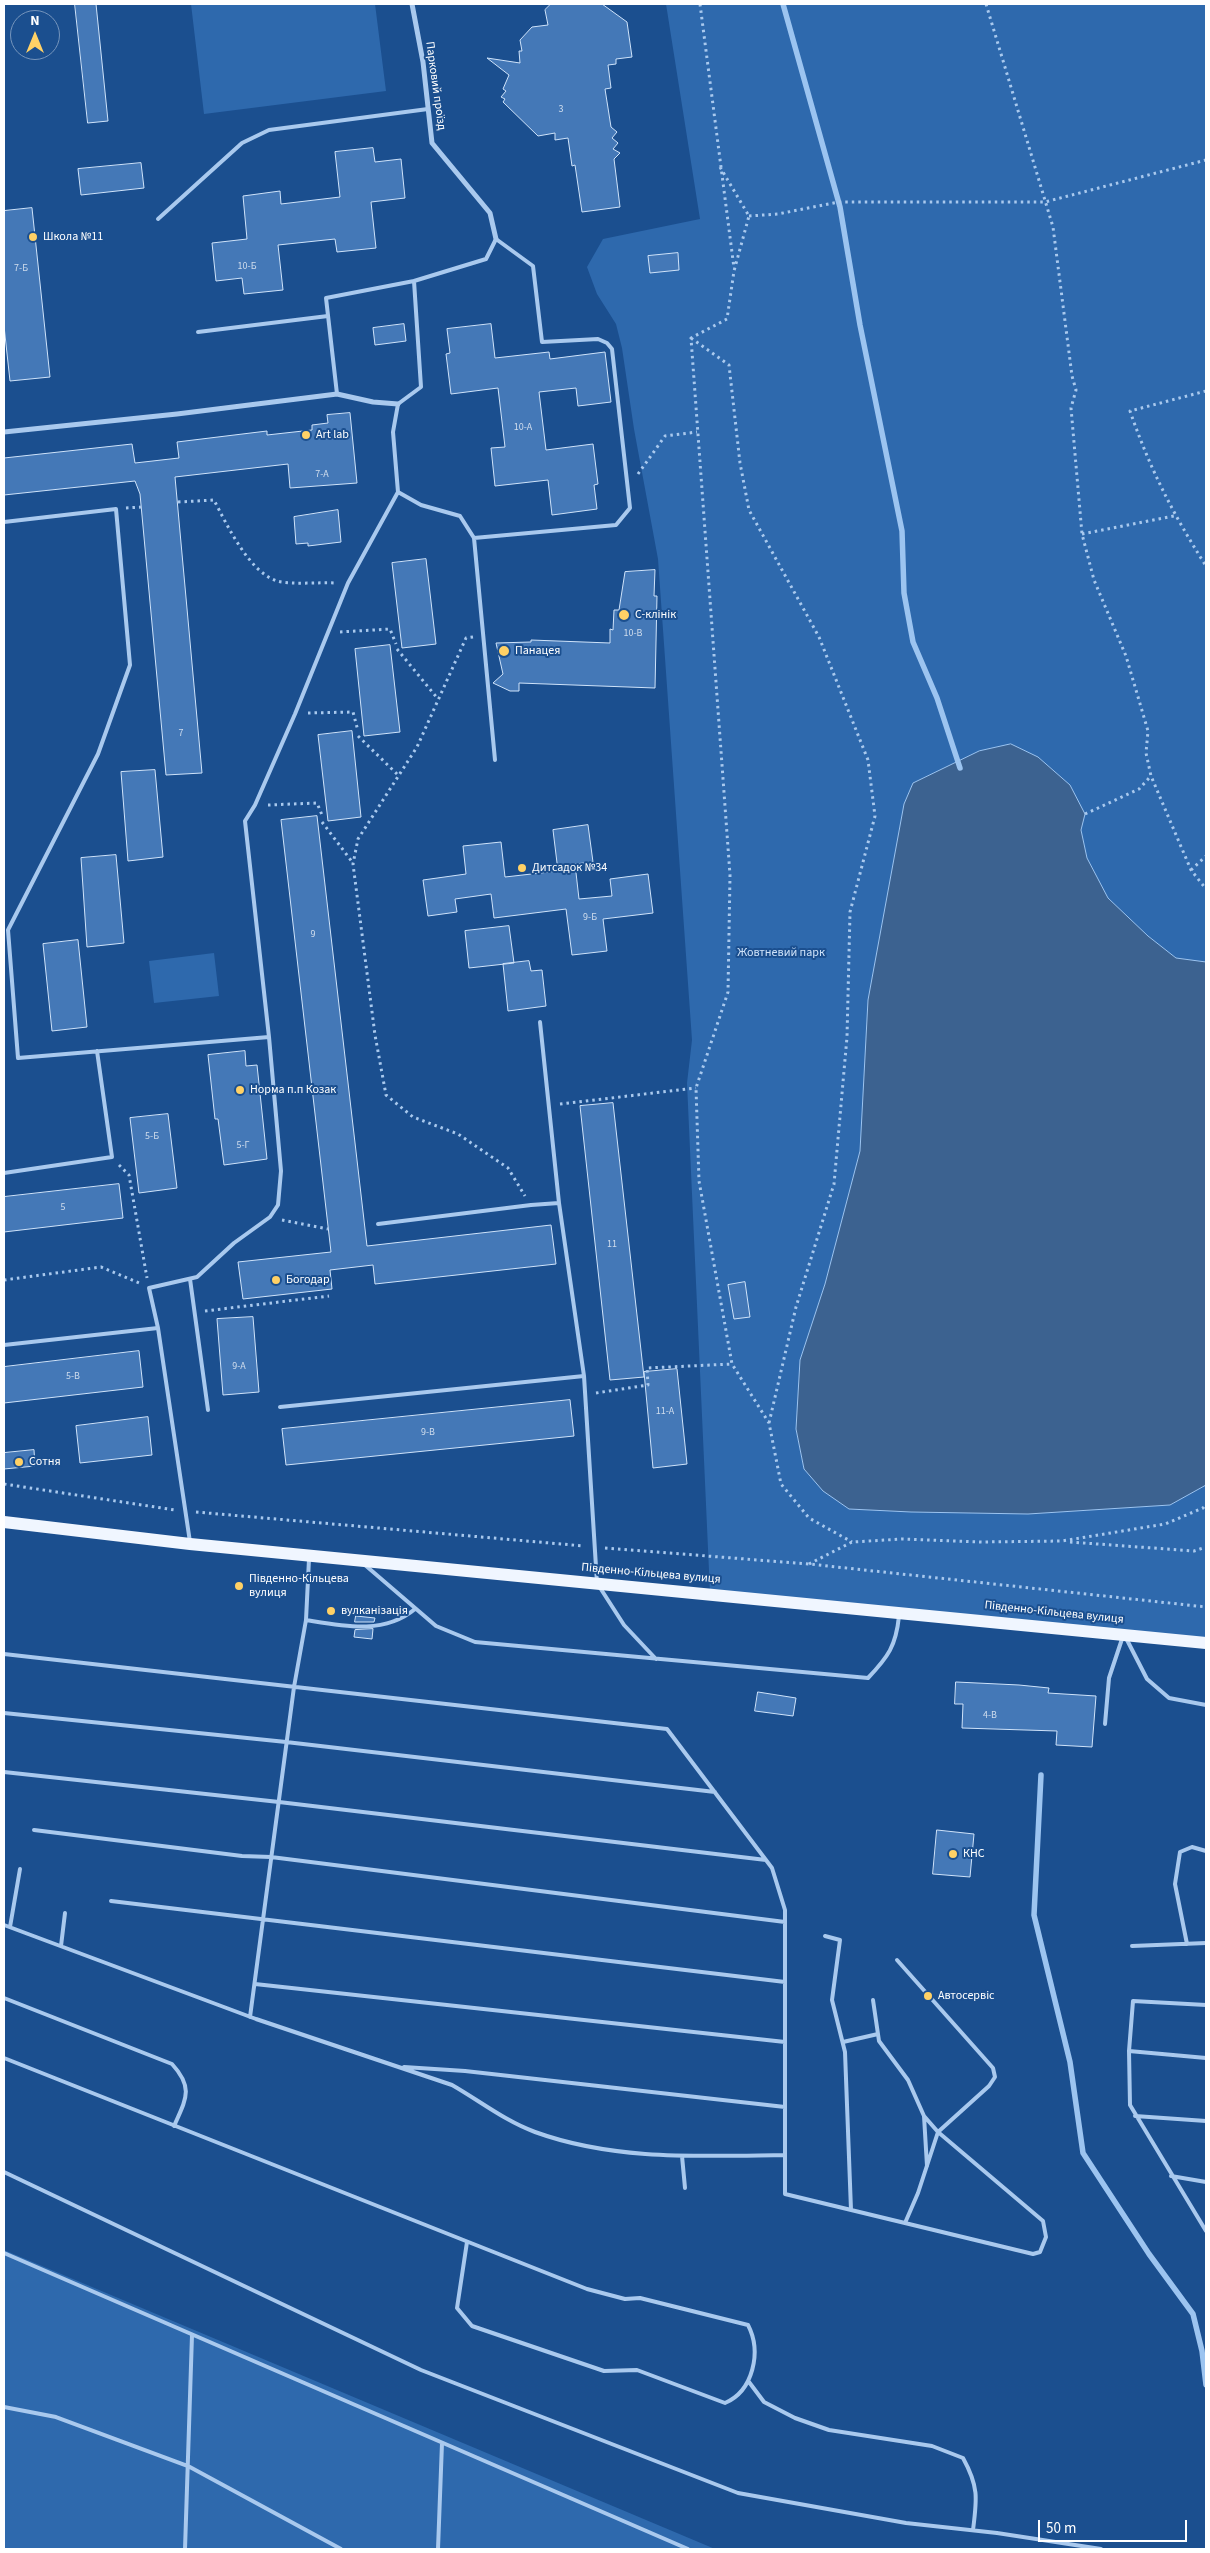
<!DOCTYPE html>
<meta charset="utf-8">
<style>
body{margin:0}
#map{position:relative;width:1210px;height:2553px;overflow:hidden;background:#1b4f8f;font-family:"Source Sans 3",sans-serif}
canvas{display:block}
.frame{position:absolute;inset:0;border:5px solid #fff;pointer-events:none}
.north{position:absolute;left:10px;top:10px;width:50px;height:50px;box-sizing:border-box;background:#1b4f8f;border:1px solid #7695bc;border-radius:50%;rotate:0deg;font-size:14px;font-weight:700;line-height:20px;text-align:center;color:#fff}
.north::after{content:'';display:block;margin:auto;width:18px;height:22px;background:#ffd166;clip-path:polygon(50% 0,100% 100%,50% 72%,0 100%)}
.scale{position:absolute;left:1038px;top:2520px;width:149px;height:22px;box-sizing:border-box;border:2px solid #fff;border-top:0;padding-left:6px;font-size:15px;line-height:18px;white-space:nowrap;color:#fff;-webkit-text-stroke:4px #1b4f8f;paint-order:stroke}
</style>
<div id="map">
<canvas width="1210" height="2553"></canvas>
<div class="frame"></div>
<div class="north">N</div>
<div class="scale">50 m</div>
</div>
<script>
const c = document.querySelector('canvas').getContext('2d');
c.lineJoin = 'round';
function paint(path, color) { c.fillStyle = color; c.fill(path, 'evenodd'); }
function strokePath(path, color, width, dash) { c.strokeStyle = color; c.lineWidth = width; c.lineCap = dash ? 'butt' : 'round'; c.setLineDash(dash || []); c.stroke(path); }
function write(font, color, halo, rows, align = 'center') {
  c.font = font + ' "Source Sans 3",sans-serif'; c.lineWidth = 4; c.setLineDash([]); c.textBaseline = 'middle'; c.strokeStyle = halo; c.fillStyle = color; for (const [text, x, y, turn = 0] of rows) {
    c.save(); c.translate(x, y); c.rotate((+turn || 0) * Math.PI / 180); c.textAlign = isNaN(turn) ? turn : align; if (halo) c.strokeText(text, 0, 0); c.fillText(text, 0, 0); c.restore();
  }
}
paint(new Path2D(`
 M 191,4 L 375,4 L 386,91 L 204,114 Z
 M 666,4 L 1206,4 L 1206,962 L 1176,958 L 1148,936 L 1108,898 L 1087,858 L 1081,830 L 1084,814 L 1070,785 L 1038,757 L 1011,744 L 979,751 L 913,783 L 904,804 L 868,1000 L 860,1151 L 825,1284 L 800,1360 L 796,1429 L 804,1469 L 849,1509 L 911,1512 L 1028,1514 L 1170,1505 L 1206,1485 L 1206,1642 L 710,1593 L 687,1083 L 692,1040 L 658,559 L 634,429 L 622,348 L 616,324 L 597,294 L 587,267 L 603,239 L 700,219 Z
 M 214,953 L 219,996 L 154,1003 L 149,961 Z
 M 4,2250 L 715,2549 L 4,2549 Z`), '#2e69ad');
const water = new Path2D(`
 M 1011,744 L 1038,757 L 1070,785 L 1085,814 L 1081,830 L 1087,858 L 1108,898 L 1148,936 L 1176,958 L 1206,962 L 1206,1485 L 1170,1505 L 1028,1514 L 911,1512 L 849,1509 L 823,1491 L 804,1469 L 796,1429 L 800,1360 L 825,1284 L 860,1151 L 868,1000 L 904,804 L 913,783 L 979,751 Z`);
paint(water, '#3c6290');
strokePath(water, '#9cc4f0', 1);
strokePath(new Path2D(`
 M 783,4 L 840,207 L 860,325 L 902,531 L 904,593 L 913,642 L 937,698 L 960,768
 M 1041,1775 L 1034,1915 L 1070,2062 L 1083,2153 L 1149,2254 L 1193,2314 L 1202,2351 L 1206,2385`), '#9cc4f0', 5.5);
const building = new Path2D(`
 M 75,4 L 96,4 L 108,121 L 88,123 Z
 M 551,4 L 602,4 L 627,22 L 632,57 L 616,59 L 616,64 L 608,65 L 611,88 L 605,89 L 611,127 L 617,132 L 612,138 L 618,143 L 613,149 L 620,153 L 614,159 L 620,207 L 582,212 L 575,165 L 572,166 L 568,138 L 555,140 L 555,133 L 538,136 L 503,102 L 505,99 L 501,97 L 506,91 L 503,89 L 509,75 L 487,58 L 520,63 L 519,51 L 522,51 L 520,40 L 532,27 L 548,25 L 545,10 Z
 M 373,148 L 375,162 L 401,159 L 405,198 L 371,202 L 376,248 L 337,252 L 335,239 L 278,245 L 283,290 L 244,294 L 242,278 L 216,281 L 212,243 L 247,239 L 243,196 L 280,191 L 281,204 L 340,197 L 335,152 Z
 M 141,163 L 144,188 L 81,195 L 78,169 Z
 M 32,208 L 50,377 L 10,381 L 4,326 L 4,211 Z
 M 678,253 L 679,270 L 650,273 L 648,256 Z
 M 404,324 L 406,341 L 375,345 L 373,328 Z
 M 491,324 L 495,358 L 549,352 L 550,359 L 605,352 L 611,402 L 578,406 L 576,388 L 539,392 L 546,450 L 593,444 L 598,484 L 594,485 L 597,509 L 552,515 L 548,480 L 495,486 L 491,448 L 505,447 L 498,388 L 451,394 L 446,354 L 450,353 L 447,329 Z
 M 350,413 L 357,483 L 290,488 L 288,464 L 175,477 L 202,773 L 166,775 L 140,494 L 135,481 L 4,495 L 4,458 L 132,444 L 135,463 L 179,458 L 177,442 L 267,431 L 267,435 L 312,430 L 312,425 L 328,423 L 327,415 Z
 M 338,510 L 341,542 L 308,546 L 308,543 L 296,544 L 294,517 Z
 M 426,559 L 436,644 L 402,648 L 392,563 Z
 M 655,570 L 654,596 L 657,596 L 655,688 L 519,683 L 519,691 L 510,691 L 493,683 L 503,674 L 496,643 L 531,642 L 531,640 L 610,643 L 610,629 L 613,630 L 614,610 L 619,610 L 625,572 Z
 M 390,645 L 400,732 L 364,736 L 355,649 Z
 M 352,731 L 361,817 L 328,821 L 318,735 Z
 M 155,770 L 163,857 L 128,861 L 121,772 Z
 M 317,816 L 367,1246 L 551,1225 L 556,1264 L 375,1284 L 373,1265 L 330,1270 L 332,1289 L 243,1299 L 238,1262 L 331,1252 L 281,820 Z
 M 588,825 L 593,862 L 575,864 L 579,899 L 612,896 L 610,879 L 648,874 L 653,913 L 603,919 L 607,951 L 572,955 L 566,909 L 494,918 L 491,894 L 455,899 L 457,912 L 428,916 L 423,880 L 466,874 L 463,846 L 501,842 L 505,877 L 558,871 L 553,830 Z
 M 116,855 L 124,943 L 87,947 L 81,858 Z
 M 509,926 L 514,963 L 469,968 L 465,931 Z
 M 78,940 L 87,1027 L 52,1031 L 43,944 Z
 M 529,961 L 531,971 L 542,970 L 546,1006 L 508,1011 L 503,964 Z
 M 245,1051 L 246,1066 L 257,1065 L 267,1159 L 224,1165 L 218,1119 L 215,1119 L 208,1055 Z
 M 613,1103 L 644,1377 L 610,1380 L 580,1106 Z
 M 168,1114 L 177,1188 L 139,1193 L 130,1118 Z
 M 119,1184 L 123,1218 L 4,1232 L 4,1197 Z
 M 745,1282 L 750,1317 L 734,1319 L 728,1285 Z
 M 253,1317 L 259,1392 L 223,1395 L 217,1319 Z
 M 139,1351 L 143,1387 L 4,1403 L 4,1367 Z
 M 677,1369 L 687,1464 L 653,1468 L 644,1372 Z
 M 570,1400 L 574,1436 L 286,1465 L 282,1429 Z
 M 148,1417 L 152,1455 L 80,1463 L 76,1426 Z
 M 34,1450 L 35,1466 L 4,1469 L 4,1453 Z
 M 356,1616 L 375,1618 L 374,1622 L 355,1622 Z
 M 373,1629 L 372,1639 L 354,1637 L 355,1630 Z
 M 956,1682 L 1019,1685 L 1049,1688 L 1048,1693 L 1096,1696 L 1092,1747 L 1056,1745 L 1057,1731 L 962,1728 L 963,1704 L 955,1704 Z
 M 758,1692 L 796,1698 L 793,1716 L 755,1711 Z
 M 937,1830 L 974,1834 L 970,1877 L 933,1874 Z`);
paint(building, '#4478b7');
strokePath(building, '#cfe3fa', 1);
strokePath(new Path2D(`
 M 700,4 L 734,268
 M 986,4 L 1053,227 L 1072,376 L 1076,390 L 1071,408 L 1082,534 L 1094,580 L 1126,656 L 1148,731 L 1146,753 L 1151,776 L 1191,870 L 1206,889
 M 720,167 L 749,216 L 734,271 L 727,319 L 691,338 L 730,875 L 728,992 L 696,1088 L 699,1181 L 732,1364 L 769,1423 L 781,1484 L 809,1518 L 852,1542
 M 749,216 L 778,214 L 839,202 L 1045,202 L 1206,160
 M 691,338 L 729,365 L 740,463 L 749,510 L 819,637 L 868,760 L 875,816 L 850,912 L 847,1037 L 834,1184 L 796,1307 L 769,1423
 M 1206,391 L 1130,411 C 1150,469 1173,514 1206,566
 M 638,474 L 665,436 L 697,432
 M 178,502 L 214,500 C 227,525 249,572 277,581 C 292,585 319,582 335,583
 M 126,508 L 141,507
 M 1082,534 L 1174,516
 M 340,632 L 390,629 L 396,644
 M 473,637 L 466,638 L 417,747 L 358,839 L 353,864 L 375,1035 L 386,1095 L 413,1117 L 458,1134 L 508,1168 L 525,1196
 M 397,649 L 438,699
 M 308,713 L 353,712 L 358,731
 M 358,736 L 398,775
 M 268,805 L 317,803 L 322,815
 M 1085,814 L 1139,789 L 1151,776
 M 322,822 L 353,863
 M 1191,870 L 1206,856
 M 560,1104 L 696,1088
 M 119,1165 L 129,1175 L 147,1278
 M 282,1220 L 328,1229
 M 4,1280 L 101,1267 L 139,1283
 M 205,1311 L 329,1296
 M 596,1393 L 648,1385 L 647,1368 L 732,1364
 M 4,1484 L 175,1510
 M 196,1512 L 584,1546
 M 1070,1542 L 1194,1551 L 1206,1547
 M 605,1548 L 809,1564 L 1206,1607
 M 809,1564 L 852,1542 L 903,1539 L 982,1542 L 1062,1541 L 1165,1524 L 1203,1508 L 1206,1504`), '#a9c9ee', 3, [2.5, 4]);
strokePath(new Path2D(`
 M 158,219 L 242,143 L 269,130 L 428,109
 M 198,332 L 328,316
 M 337,394 L 326,298 L 414,281
 M 398,492 L 421,505 L 460,516 L 474,538 L 495,760
 M 4,522 L 116,509 L 130,665 L 98,754 L 8,930 L 18,1058 L 269,1037
 M 540,1022 L 559,1203 L 584,1376 L 597,1583 L 624,1625 L 656,1659
 M 4,1173 L 112,1157 L 97,1051
 M 378,1224 L 531,1205 L 559,1203
 M 190,1279 L 208,1410
 M 4,1345 L 158,1328
 M 280,1407 L 584,1376
 M 190,1542 L 158,1328 L 149,1288 L 197,1277 L 234,1243 L 270,1217 L 278,1205 L 281,1171 L 269,1037 L 245,821 L 255,805 L 295,714 L 348,583 L 398,492 L 393,432 L 398,404 L 421,387 L 414,281 L 486,259 L 496,239 L 533,266 L 542,342 L 598,339 L 607,343 L 612,349 L 630,508 L 616,525 L 474,538
 M 365,1565 L 436,1626 L 475,1642 L 868,1678 C 888,1657 896,1646 899,1616
 M 306,1620 C 343,1626 384,1635 415,1609
 M 1126,1638 L 1147,1679 L 1169,1698 L 1206,1705
 M 4,1654 L 667,1729 L 772,1868 L 785,1910 L 785,2194 L 1033,2254 L 1040,2252 L 1046,2237 L 1043,2221 L 938,2132 L 989,2086 L 995,2077 L 993,2068 L 897,1960
 M 4,1713 L 286,1742 L 715,1792
 M 1105,1724 L 1109,1678 L 1123,1636
 M 4,1772 L 279,1802 L 766,1860
 M 34,1830 L 242,1856 L 271,1857 L 785,1922
 M 111,1901 L 785,1982
 M 4,1925 L 256,2019 L 452,2085 C 480,2101 505,2121 535,2132 C 615,2161 701,2156 785,2155
 M 10,1927 L 20,1869
 M 825,1936 L 840,1940 L 832,2000 L 845,2052 L 851,2210
 M 1187,1944 L 1175,1884 L 1180,1852 L 1192,1847 L 1206,1851
 M 61,1946 L 65,1913
 M 1132,1946 L 1206,1943
 M 255,1984 L 785,2042
 M 4,1998 L 172,2064 C 194,2088 186,2099 174,2126
 M 873,2000 L 879,2041 L 908,2080 L 924,2116 L 927,2166
 M 1206,2005 L 1133,2001 L 1129,2051 L 1130,2105 L 1206,2231
 M 250,2017 L 294,1687 L 306,1620 L 309,1559
 M 843,2042 L 878,2034
 M 1129,2051 L 1206,2058
 M 4,2058 L 587,2289 L 625,2299 L 640,2298 L 748,2325 C 762,2352 753,2391 725,2403 L 637,2370 L 604,2371 L 472,2326 L 457,2308 L 467,2242
 M 404,2067 L 465,2071 L 785,2107
 M 1135,2116 L 1206,2121
 M 682,2156 L 685,2188
 M 4,2172 L 421,2370 L 738,2493 L 906,2523 L 997,2533 L 1101,2549
 M 1171,2176 L 1206,2182
 M 905,2223 L 918,2193 L 938,2132 L 924,2116
 M 4,2253 L 688,2549
 M 749,2382 L 764,2402 L 795,2418 L 829,2430 L 932,2446 L 963,2458 C 979,2487 977,2499 973,2530
 M 4,2407 L 56,2417 L 188,2466 L 341,2549
 M 185,2549 L 192,2335
 M 438,2549 L 442,2443`), '#a9c9ee', 4);
strokePath(new Path2D(`
 M 412,4 L 423,62 L 432,143 L 490,213 L 496,239
 M 4,432 L 177,414 L 337,394 L 373,402 L 398,404`), '#a9c9ee', 5);
strokePath(new Path2D(`
 M 4,1522 L 190,1544 L 1206,1643`), '#f0f6ff', 12);
for (const [x, y, r, color] of [
 [33,237,5,"#ffd166"],
 [306,435,5,"#ffd166"],
 [624,615,6,"#ffd166"],
 [504,651,6,"#ffd166"],
 [522,868,5,"#ffd166"],
 [240,1090,5,"#ffd166"],
 [276,1280,5,"#ffd166"],
 [19,1462,5,"#ffd166"],
 [239,1586,5,"#ffd166"],
 [331,1611,5,"#ffd166"],
 [953,1854,5,"#ffd166"],
 [928,1996,5,"#ffd166"]
]) { const dot = new Path2D(); dot.arc(x, y, r, 0, 2 * Math.PI); c.fillStyle = color; c.fill(dot); strokePath(dot, '#1b4f8f', 2); }
write('10px', '#d0dded', null, [
 ["3",561,110],
 ["10-Б",247,267],
 ["7-Б",21,269],
 ["10-А",523,428],
 ["7-А",322,475],
 ["10-В",633,634],
 ["7",181,734],
 ["9-Б",590,918],
 ["9",313,935],
 ["5-Б",152,1137],
 ["5-Г",243,1146],
 ["5",63,1208],
 ["11",612,1245],
 ["9-А",239,1367],
 ["5-В",73,1377],
 ["11-А",665,1412],
 ["9-В",428,1433],
 ["4-В",990,1716]
]);
write('12px', '#fff', '#1b4f8f', [
 ["Парковий проїзд",435,86,82],
 ["Південно-Кільцева вулиця",651,1574,5],
 ["Південно-Кільцева вулиця",1054,1613,6]
]);
write('12px', '#fff', '#1b4f8f', [
 ["Школа №11",43,237],
 ["Art lab",316,435],
 ["С-клінік",635,615],
 ["Панацея",515,651],
 ["Дитсадок №34",532,868],
 ["Норма п.п Козак",250,1090],
 ["Богодар",286,1280],
 ["Сотня",29,1462],
 ["Південно-Кільцева",249,1579],
 ["вулиця",249,1593],
 ["вулканізація",341,1611],
 ["КНС",963,1854],
 ["Автосервіс",938,1996]
], 'left');
write('12px', '#cfe3fa', '#1b4f8f', [
 ["Жовтневий парк",781,953]
]);
</script>
